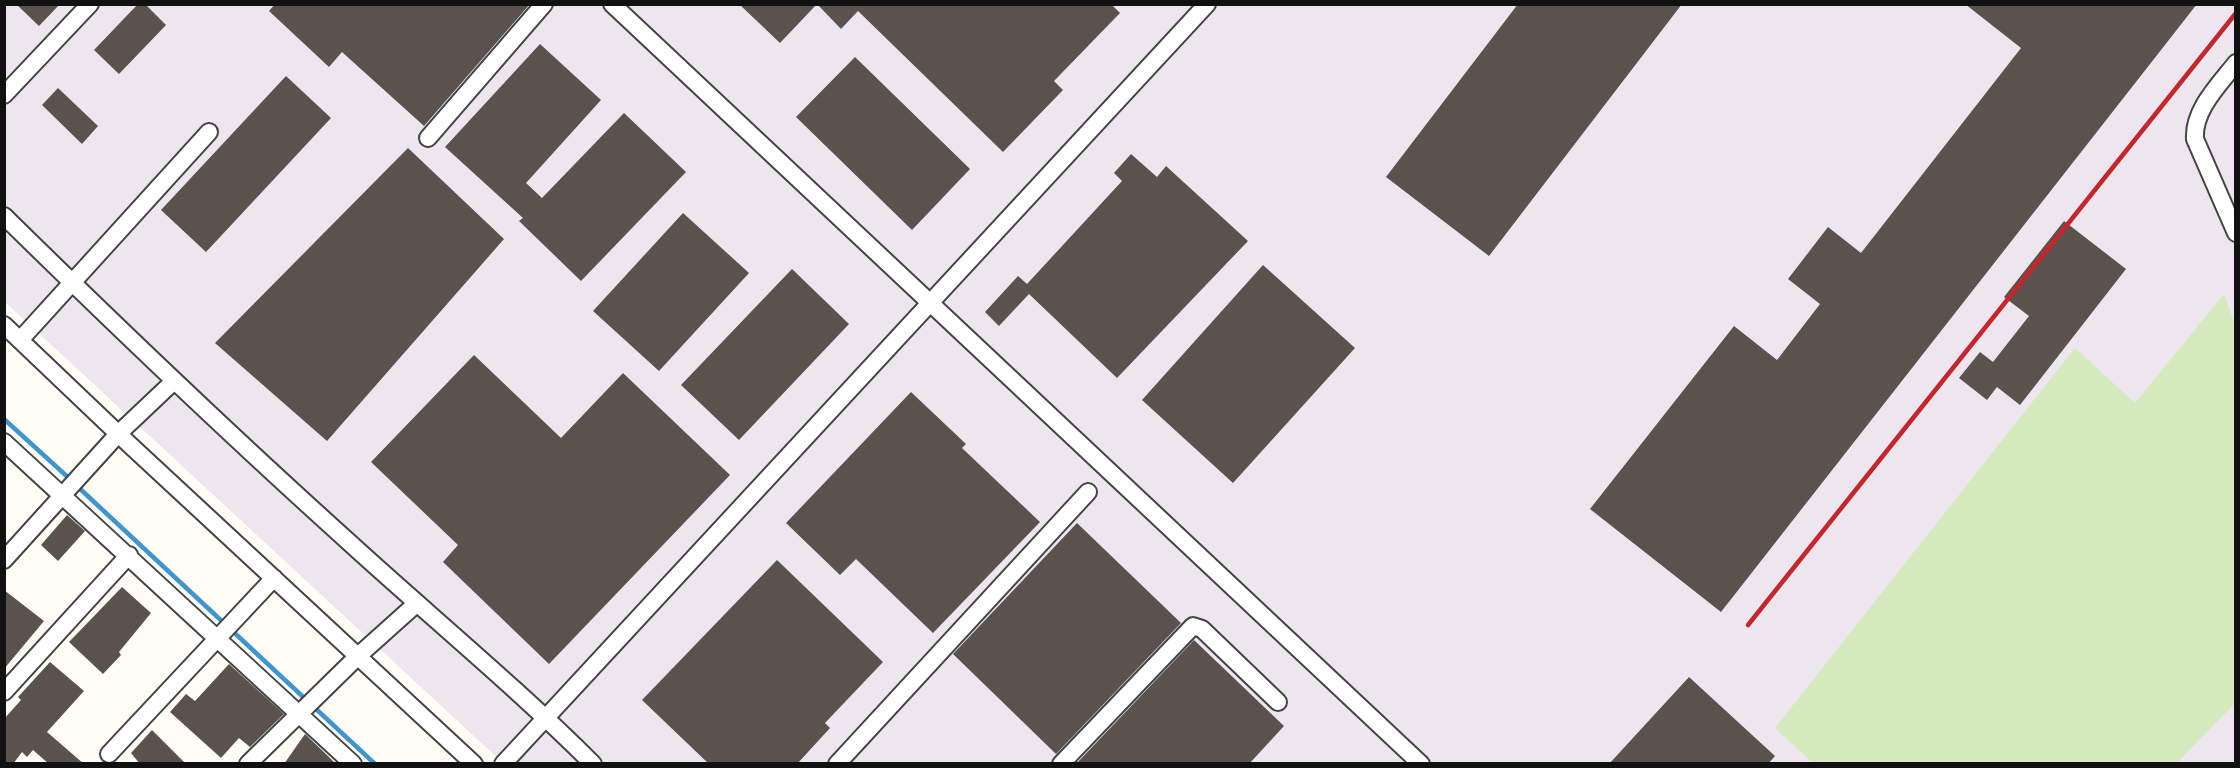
<!DOCTYPE html>
<style>
body{margin:0}
#map{position:relative;width:2240px;height:768px;overflow:hidden;background:#fffdf5;font-family:"PT Serif",serif}
canvas{display:block}
.frame{position:absolute;inset:0;border:6px solid #111;pointer-events:none}
</style>
<div id="map">
<canvas width="2240" height="768"></canvas>
<div class="frame"></div>
</div>
<script>
const c = document.querySelector('canvas').getContext('2d');
c.lineJoin = 'round';
function paint(path, color) { c.fillStyle = color; c.fill(path, 'evenodd'); }
function strokePath(path, color, width, dash) { c.strokeStyle = color; c.lineWidth = width; c.lineCap = dash ? 'butt' : 'round'; c.setLineDash(dash || []); c.stroke(path); }
paint(new Path2D(`
 M 4,5 L 2235,5 L 2235,763 L 503,763 L 5,302 Z`), '#eee6ef');
paint(new Path2D(`
 M 2224,294 L 2236,328 L 2235,703 L 2177,763 L 1813,763 L 1775,728 L 2075,348 L 2135,403 Z`), '#d5ebbd');
strokePath(new Path2D(`
 M 4,419 L 71,480
 M 77,486 L 375,764`), '#3f96cf', 4.5);
paint(new Path2D(`
 M 16,4 L 60,4 L 39,26 Z
 M 138,4 L 145,4 L 166,25 L 119,74 L 94,50 Z
 M 275,4 L 530,4 L 424,126 L 342,52 L 329,67 L 269,11 Z
 M 739,4 L 817,4 L 780,43 Z
 M 817,4 L 1111,4 L 1120,13 L 1054,81 L 1063,90 L 1003,152 L 858,11 L 841,29 Z
 M 1518,4 L 1682,4 L 1489,256 L 1386,177 Z
 M 1965,4 L 2197,4 L 1721,612 L 1590,509 L 1734,326 L 1777,360 L 1820,304 L 1788,279 L 1828,227 L 1861,253 L 2021,48 Z
 M 540,44 L 601,100 L 526,183 L 542,198 L 624,113 L 686,172 L 581,281 L 519,221 L 523,218 L 445,147 Z
 M 855,57 L 970,169 L 912,230 L 796,117 Z
 M 286,76 L 331,118 L 206,252 L 161,210 Z
 M 58,88 L 98,126 L 82,144 L 42,105 Z
 M 408,148 L 504,239 L 327,441 L 215,343 Z
 M 1131,154 L 1157,177 L 1166,166 L 1248,241 L 1117,378 L 1029,294 L 999,326 L 985,312 L 1018,276 L 1027,284 L 1122,181 L 1114,173 Z
 M 683,213 L 749,273 L 659,371 L 593,311 Z
 M 2064,221 L 2126,269 L 2020,405 L 1997,387 L 1987,400 L 1959,378 L 1980,352 L 1993,362 L 2029,316 L 2004,297 Z
 M 1263,265 L 1355,348 L 1233,483 L 1142,400 Z
 M 792,269 L 849,324 L 739,440 L 681,385 Z
 M 474,355 L 561,438 L 623,373 L 730,475 L 549,664 L 443,562 L 458,545 L 371,462 Z
 M 911,392 L 966,444 L 962,448 L 1040,522 L 933,633 L 856,559 L 840,575 L 786,523 Z
 M 67,515 L 85,531 L 58,561 L 41,545 Z
 M 1077,523 L 1181,623 L 1056,754 L 953,654 Z
 M 777,560 L 883,662 L 825,723 L 830,728 L 797,764 L 709,764 L 642,700 Z
 M 122,587 L 151,613 L 119,652 L 121,655 L 103,674 L 69,642 Z
 M 4,590 L 44,621 L 4,669 Z
 M 1194,640 L 1284,726 L 1249,764 L 1076,764 Z
 M 50,662 L 84,691 L 47,732 L 84,764 L 49,764 L 33,750 L 27,757 L 22,752 L 13,764 L 4,764 L 4,719 L 21,700 L 18,697 Z
 M 229,664 L 284,714 L 250,747 L 239,738 L 221,758 L 170,712 L 186,694 L 195,701 Z
 M 1689,677 L 1775,756 L 1768,764 L 1609,764 Z
 M 152,730 L 186,764 L 140,764 L 131,753 Z
 M 305,734 L 327,755 L 336,764 L 284,764 Z`), '#5a524d');
const minor = new Path2D(`
 M 612,4 L 1421,764
 M 2236,63 C 2219,85 2193,110 2195,139 L 2236,233
 M 4,95 L 90,4
 M 428,138 L 544,4
 M 4,216 C 118,328 232,437 351,544 C 431,617 516,687 593,764
 M 4,325 L 130,445 L 474,764
 M 20,340 L 209,132
 M 4,442 L 353,764
 M 4,560 L 118,434 L 173,382
 M 4,692 L 129,555
 M 109,754 L 274,578
 M 248,764 L 358,656 L 416,604
 M 503,764 L 1207,4
 M 837,764 L 1088,492
 M 1061,764 L 1193,626 L 1202,629 L 1278,702`);
strokePath(minor, '#444', 20);
strokePath(minor, '#fff', 16);
strokePath(new Path2D(`
 M 1748,625 L 2236,13`), '#c4262e', 4.5);
</script>
